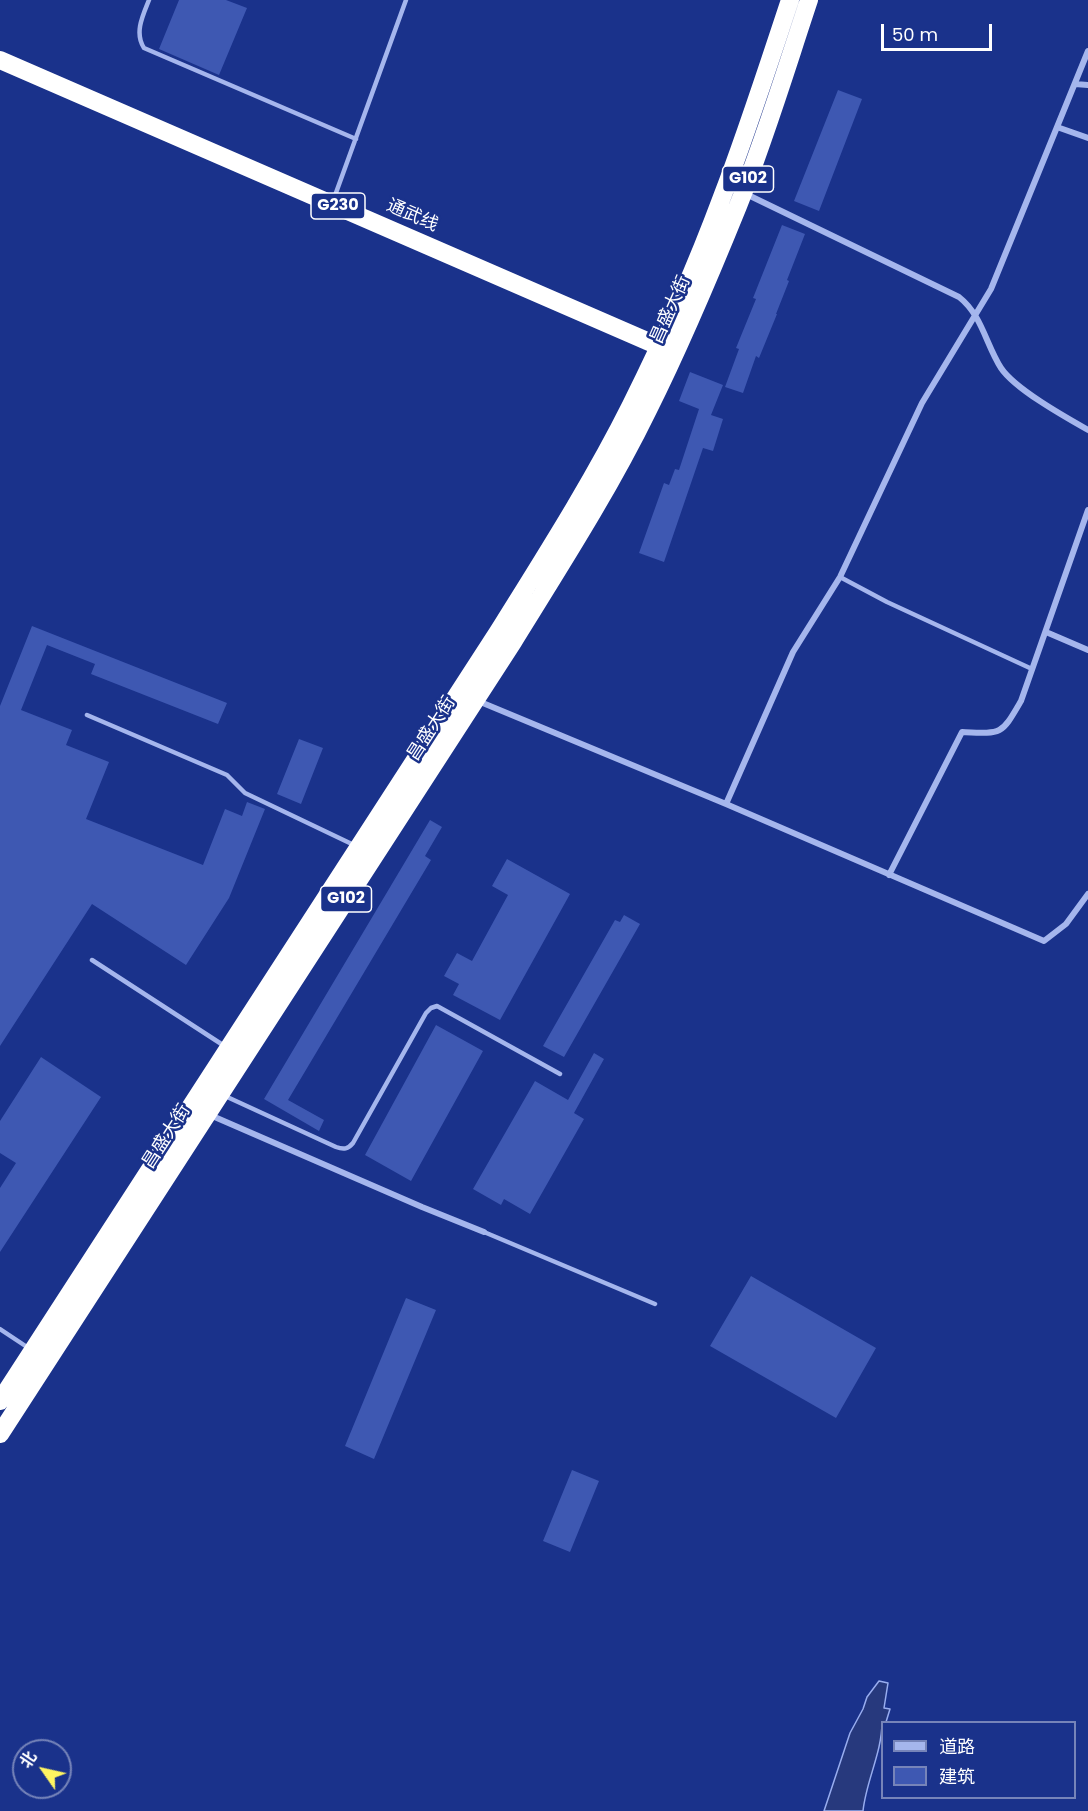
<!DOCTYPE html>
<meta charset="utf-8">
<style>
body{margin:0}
#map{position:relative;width:1088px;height:1811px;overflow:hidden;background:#1a328b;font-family:Poppins,"Noto Sans SC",sans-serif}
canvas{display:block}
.legend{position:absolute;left:881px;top:1721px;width:195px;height:78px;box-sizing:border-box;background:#1a328b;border:2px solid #7684b9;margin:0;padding:8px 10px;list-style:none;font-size:18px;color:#fff}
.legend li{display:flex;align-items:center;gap:12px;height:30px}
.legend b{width:30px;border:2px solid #7684b9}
.north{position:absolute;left:12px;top:1739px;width:60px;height:60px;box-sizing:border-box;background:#1a328b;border:2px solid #7684b9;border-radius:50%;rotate:304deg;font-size:16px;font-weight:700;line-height:24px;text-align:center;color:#fff}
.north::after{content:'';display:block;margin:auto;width:21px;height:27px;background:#fff561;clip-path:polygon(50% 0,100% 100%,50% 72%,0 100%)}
.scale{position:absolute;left:881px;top:24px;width:111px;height:27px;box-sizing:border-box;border:3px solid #fff;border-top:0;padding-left:8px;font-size:18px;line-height:21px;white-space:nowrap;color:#fff;-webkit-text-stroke:4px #1a328b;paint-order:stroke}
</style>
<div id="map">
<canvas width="1088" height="1811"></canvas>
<ul class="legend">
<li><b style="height:8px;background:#a5b6ed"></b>道路</li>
<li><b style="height:16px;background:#3e58b2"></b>建筑</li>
</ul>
<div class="north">北</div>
<div class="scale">50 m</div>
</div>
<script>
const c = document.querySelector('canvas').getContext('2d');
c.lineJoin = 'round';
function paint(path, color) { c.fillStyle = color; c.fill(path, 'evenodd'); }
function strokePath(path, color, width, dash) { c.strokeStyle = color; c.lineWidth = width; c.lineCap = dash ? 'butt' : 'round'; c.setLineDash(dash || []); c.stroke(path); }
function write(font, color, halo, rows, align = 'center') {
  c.font = font + ' Poppins,"Noto Sans SC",sans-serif'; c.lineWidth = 5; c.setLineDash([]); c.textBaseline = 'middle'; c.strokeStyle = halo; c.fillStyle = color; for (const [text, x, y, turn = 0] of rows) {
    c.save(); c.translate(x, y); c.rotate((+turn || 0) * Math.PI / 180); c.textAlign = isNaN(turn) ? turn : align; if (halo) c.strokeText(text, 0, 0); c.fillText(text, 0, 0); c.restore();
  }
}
const water = new Path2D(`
 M 879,1681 L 888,1683 L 884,1708 L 890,1709 L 886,1722 L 882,1722 C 882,1753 866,1781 863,1811 L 824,1811 L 850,1733 L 863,1709 L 867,1697 Z`);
paint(water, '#27397d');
strokePath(water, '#98adef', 1.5);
paint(new Path2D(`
 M 179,0 L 226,0 L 247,8 L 219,75 L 159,49 Z
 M 838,90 L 862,99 L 819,211 L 794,201 Z
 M 782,225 L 805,234 L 787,280 L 789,281 L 776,314 L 777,314 L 759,358 L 756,356 L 743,393 L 725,387 L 739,349 L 736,348 L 756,299 L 753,298 Z
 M 690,372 L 723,385 L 711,415 L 723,419 L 713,451 L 703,448 L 664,562 L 639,553 L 664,483 L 669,485 L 675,469 L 679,470 L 699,409 L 679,401 Z
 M 32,626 L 227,703 L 218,724 L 91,674 L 95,664 L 47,645 L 21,710 L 72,730 L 66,745 L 109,762 L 86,819 L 203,865 L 225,809 L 242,816 L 247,802 L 265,809 L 229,898 L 186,965 L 92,904 L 0,1046 L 0,706 Z
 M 299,739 L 323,748 L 301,804 L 277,794 Z
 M 430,820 L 442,827 L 425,856 L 431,860 L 288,1100 L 324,1120 L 319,1131 L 264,1099 Z
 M 507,859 L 570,894 L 500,1020 L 453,995 L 459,984 L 444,976 L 457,953 L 472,961 L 508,895 L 492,886 Z
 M 624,915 L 640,924 L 564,1057 L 543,1046 L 615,920 L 620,922 Z
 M 436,1025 L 483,1051 L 411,1181 L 365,1155 Z
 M 594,1053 L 604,1059 L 574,1113 L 584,1119 L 530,1214 L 504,1199 L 501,1205 L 473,1189 L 535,1081 L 568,1100 Z
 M 41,1057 L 101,1097 L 0,1252 L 0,1188 L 16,1163 L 0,1153 L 0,1121 Z
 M 751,1276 L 876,1348 L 836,1418 L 710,1346 Z
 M 406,1298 L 436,1310 L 374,1459 L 345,1446 Z
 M 572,1470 L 599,1481 L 570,1552 L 543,1541 Z`), '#3e58b2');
strokePath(new Path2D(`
 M 149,0 C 143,15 134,33 144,48 L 356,139
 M 333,201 L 406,0
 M 840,577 L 887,602 L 1032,669
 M 87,715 L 227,775 L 245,793 L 356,846
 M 92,960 L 226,1047
 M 225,1096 L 336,1147 C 344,1150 348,1149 353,1143 L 426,1013 L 431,1008 L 437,1006 L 560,1074
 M 484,1232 L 655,1304
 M 0,1329 L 30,1349`), '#a5b6ed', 4.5);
strokePath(new Path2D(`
 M 1075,84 L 1088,85
 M 1057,127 L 1088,138
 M 746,194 L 959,297 C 982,315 986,345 1001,368 C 1015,389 1065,417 1088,430
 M 1046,632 L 1088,650
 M 478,701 L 726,804 L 1044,941 L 1066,924 L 1088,894
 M 726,804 L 793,652 L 840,577 L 922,403 L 991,289 L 1088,51
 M 889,875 L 962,732 C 1003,734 1001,735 1021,701 L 1088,510
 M 210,1115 L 422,1207 L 484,1232`), '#a5b6ed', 6);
strokePath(new Path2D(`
 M 0,60 L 670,351
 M 0,1401 L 498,632 C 544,558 592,483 631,405 C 664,339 696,267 722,197 C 747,132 768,66 790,0
 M 0,1434 L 513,642 C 560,566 609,490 648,410 C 681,344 710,275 738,206 C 765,139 786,69 809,0`), '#fff', 18);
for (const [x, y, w] of [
 [748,179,51],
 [338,206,54],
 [346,899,51]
]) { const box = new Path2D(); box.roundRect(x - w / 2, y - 13, w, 26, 4.5); c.fillStyle = '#1a328b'; c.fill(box); strokePath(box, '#fff', 1.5); }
write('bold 16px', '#fff', null, [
 ["G102",748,179],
 ["G230",338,206],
 ["G102",346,899]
]);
write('18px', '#fff', '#1a328b', [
 ["通武线",412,216,24],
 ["昌盛大街",671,310,-66],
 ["昌盛大街",432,729,-57],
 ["昌盛大街",167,1137,-57]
]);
</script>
